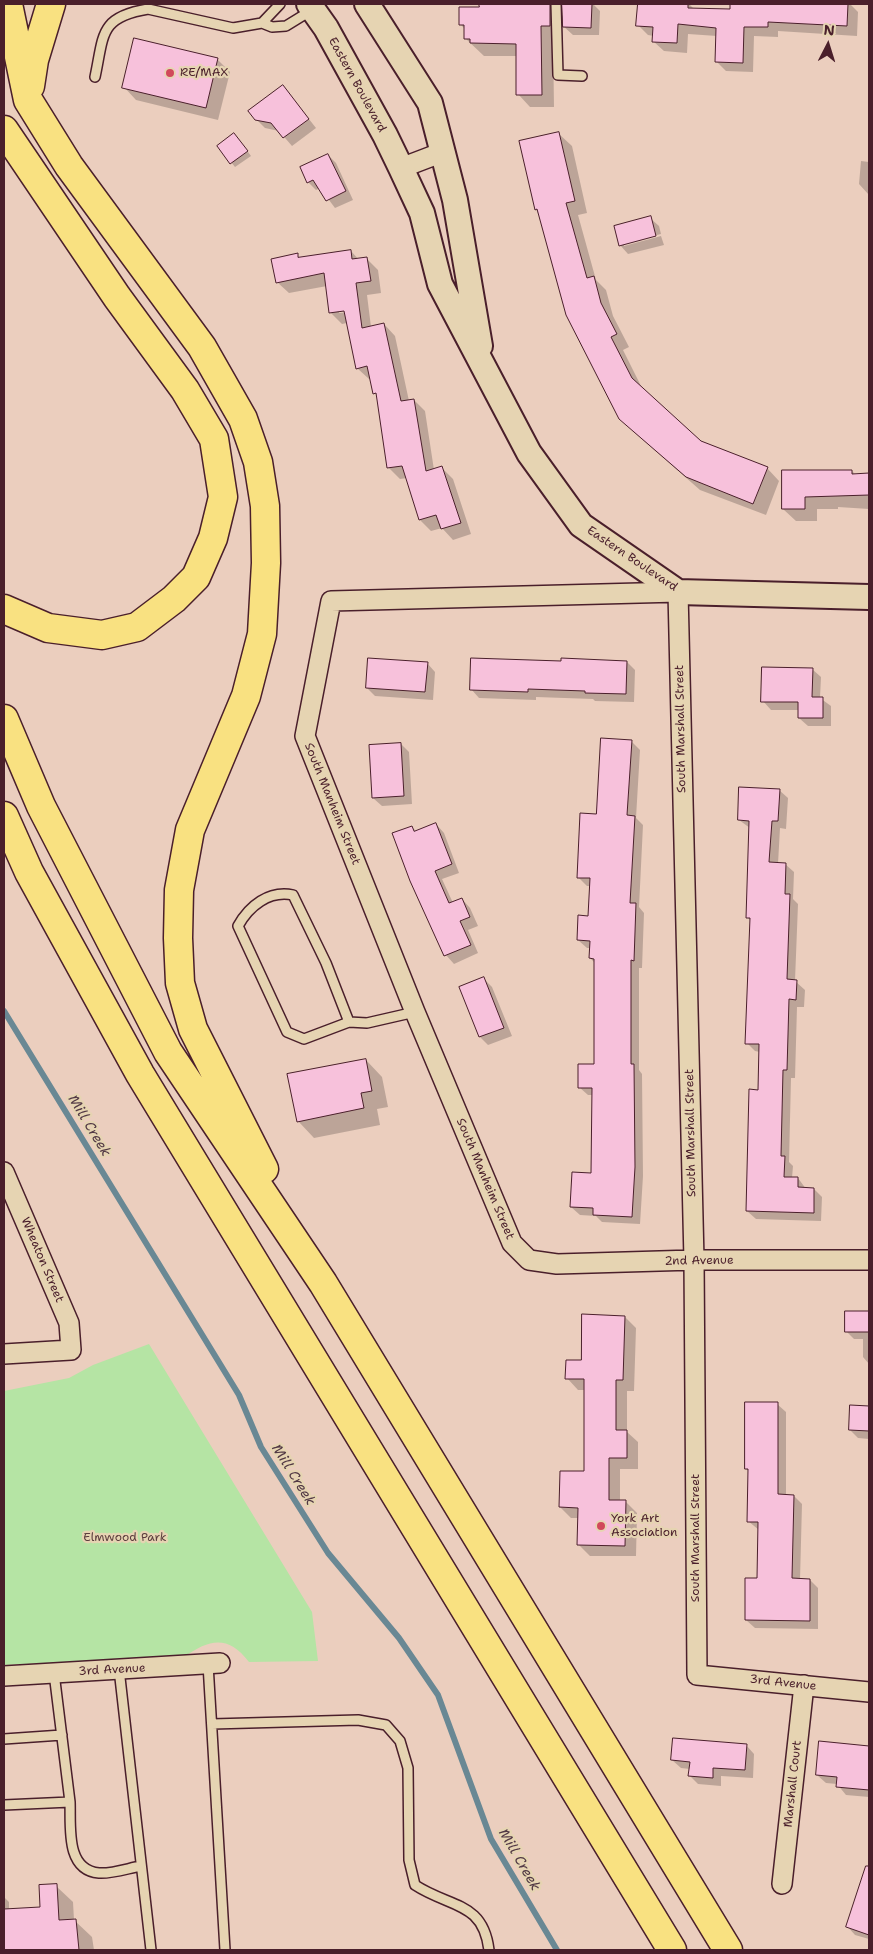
<!DOCTYPE html>
<style>
body{margin:0}
#map{position:relative;width:873px;height:1954px;overflow:hidden;background:#ebcebe;font-family:"Shantell Sans",sans-serif}
canvas{display:block}
.frame{position:absolute;inset:0;border:5px solid #4a1f2b;pointer-events:none}
.north{position:absolute;left:803px;top:20px;width:50px;height:50px;-webkit-text-stroke:4px #e6d4b2;paint-order:stroke;rotate:5deg;font-size:14px;font-weight:700;line-height:20px;text-align:center;color:#4a1f2b}
.north::after{content:'';display:block;margin:auto;width:18px;height:22px;background:#4a1f2b;clip-path:polygon(50% 0,100% 100%,50% 72%,0 100%)}
</style>
<div id="map">
<canvas width="873" height="1954"></canvas>
<div class="frame"></div>
<div class="north">N</div>
</div>
<script>
const c = document.querySelector('canvas').getContext('2d');
c.lineJoin = 'round';
function paint(path, color) { c.fillStyle = color; c.fill(path, 'evenodd'); }
function strokePath(path, color, width, dash) { c.strokeStyle = color; c.lineWidth = width; c.lineCap = dash ? 'butt' : 'round'; c.setLineDash(dash || []); c.stroke(path); }
function write(font, color, halo, rows, align = 'center') {
  c.font = font + ' "Shantell Sans",sans-serif'; c.lineWidth = 4.5; c.setLineDash([]); c.textBaseline = 'middle'; c.strokeStyle = halo; c.fillStyle = color; for (const [text, x, y, turn = 0] of rows) {
    c.save(); c.translate(x, y); c.rotate((+turn || 0) * Math.PI / 180); c.textAlign = isNaN(turn) ? turn : align; if (halo) c.strokeText(text, 0, 0); c.fillText(text, 0, 0); c.restore();
  }
}
paint(new Path2D(`
 M 149,1344 L 312,1612 L 318,1661 L 249,1662 C 228,1635 210,1639 184,1657 L 4,1665 L 4,1391 L 69,1378 L 93,1365 Z`), '#b5e4a4');
paint(new Path2D(`
 M 480,4 L 550,4 L 564,17 L 563,4 L 593,4 L 600,11 L 599,35 L 573,35 L 562,25 L 563,39 L 553,38 L 554,107 L 530,107 L 518,94 L 517,56 L 484,56 L 465,38 L 465,29 L 461,25 L 480,8 Z
 M 639,4 L 689,4 L 694,9 L 731,10 L 731,4 L 850,4 L 858,12 L 857,36 L 778,31 L 778,37 L 754,36 L 753,72 L 726,71 L 716,61 L 717,36 L 688,34 L 687,53 L 664,51 L 653,41 L 654,36 L 648,35 L 638,25 Z
 M 217,59 L 230,72 L 218,120 L 136,100 L 124,87 Z
 M 283,86 L 316,128 L 292,146 L 279,131 L 265,128 L 256,119 Z
 M 559,134 L 572,146 L 587,213 L 578,215 L 596,280 L 606,290 L 613,316 L 629,347 L 623,350 L 643,390 L 701,442 L 767,468 L 779,481 L 766,515 L 700,490 L 634,432 L 536,209 Z
 M 238,138 L 251,156 L 235,167 L 218,146 Z
 M 328,155 L 336,163 L 353,200 L 335,208 L 320,188 L 316,190 L 308,182 Z
 M 861,161 L 869,162 L 869,195 L 859,184 Z
 M 650,218 L 659,226 L 661,234 L 624,243 L 624,246 L 661,236 L 664,245 L 628,254 L 620,245 Z
 M 351,251 L 359,260 L 367,259 L 378,270 L 381,293 L 367,295 L 371,327 L 384,324 L 395,336 L 409,401 L 414,400 L 425,411 L 434,470 L 442,468 L 453,479 L 471,534 L 453,540 L 442,528 L 431,531 L 420,520 L 407,478 L 400,479 L 389,468 L 378,396 L 375,393 L 371,379 L 369,379 L 357,368 L 347,323 L 342,324 L 331,313 L 327,286 L 289,293 L 277,282 L 297,255 L 300,258 ZM 350,309 L 350,312 L 339,313 L 339,311 Z
 M 852,471 L 856,475 L 869,475 L 869,509 L 838,507 L 838,509 L 817,509 L 817,521 L 796,521 L 783,509 Z
 M 562,662 L 627,662 L 635,670 L 634,702 L 595,701 L 593,699 L 536,697 L 536,700 L 479,698 L 471,689 Z
 M 427,663 L 435,672 L 433,700 L 375,696 L 367,688 Z
 M 812,669 L 821,677 L 820,698 L 831,706 L 831,726 L 808,726 L 799,718 L 799,710 L 771,710 L 763,701 Z
 M 868,669 L 869,669 L 869,705 L 868,704 Z
 M 632,742 L 640,750 L 636,818 L 643,825 L 639,907 L 644,913 L 642,968 L 639,968 L 639,1070 L 642,1074 L 643,1176 L 640,1224 L 602,1222 L 596,1216 L 580,1215 L 571,1207 L 593,1175 L 593,1095 L 588,1095 L 579,1087 L 595,1065 L 595,963 L 590,958 L 591,948 L 587,948 L 578,940 L 589,917 L 591,886 L 587,886 L 578,877 L 597,815 Z
 M 401,744 L 409,752 L 412,804 L 382,806 L 373,798 Z
 M 779,790 L 788,798 L 786,829 L 780,828 L 778,864 L 785,864 L 794,872 L 793,899 L 798,904 L 795,981 L 805,990 L 804,1007 L 797,1007 L 795,1078 L 791,1078 L 789,1162 L 793,1166 L 792,1178 L 798,1178 L 806,1189 L 814,1189 L 822,1197 L 821,1221 L 756,1219 L 747,1211 L 759,1091 L 760,1052 L 755,1051 L 747,1043 L 751,921 L 747,917 L 750,828 L 739,820 Z
 M 436,824 L 444,833 L 459,873 L 442,879 L 453,903 L 462,899 L 470,908 L 478,926 L 468,930 L 478,953 L 454,964 L 446,955 L 412,827 L 417,832 Z
 M 484,979 L 492,987 L 512,1036 L 488,1045 L 480,1037 Z
 M 366,1060 L 382,1077 L 388,1107 L 377,1109 L 380,1125 L 314,1138 L 298,1121 Z
 M 846,1312 L 869,1312 L 869,1364 L 863,1357 L 863,1339 L 854,1339 L 846,1331 Z
 M 625,1317 L 636,1328 L 634,1391 L 627,1391 L 627,1432 L 638,1442 L 638,1469 L 620,1469 L 620,1501 L 625,1501 L 637,1513 L 636,1556 L 590,1556 L 578,1544 L 579,1518 L 571,1518 L 560,1507 L 585,1472 L 585,1390 L 578,1390 L 567,1378 Z
 M 777,1404 L 786,1412 L 786,1496 L 794,1496 L 802,1504 L 800,1580 L 810,1580 L 818,1588 L 818,1629 L 755,1628 L 746,1620 L 758,1579 L 759,1530 L 748,1521 L 750,1472 L 746,1469 Z
 M 851,1406 L 869,1407 L 869,1439 L 858,1438 L 850,1430 Z
 M 821,1742 L 869,1748 L 869,1797 L 846,1795 L 837,1784 L 826,1783 L 817,1775 Z
 M 746,1745 L 754,1754 L 753,1778 L 721,1776 L 721,1786 L 698,1784 L 690,1776 L 690,1769 L 681,1768 L 672,1760 Z
 M 863,1880 L 869,1883 L 869,1939 L 855,1935 L 847,1926 Z
 M 56,1886 L 73,1902 L 74,1920 L 92,1937 L 94,1950 L 4,1950 L 4,1897 L 9,1902 L 9,1910 L 41,1908 Z`), '#0003');
strokePath(new Path2D(`
 M 4,1011 L 239,1395 L 261,1447 L 328,1553 L 399,1638 L 438,1695 L 491,1839 L 557,1950`), '#698894', 6);
const building = new Path2D(`
 M 479,4 L 550,4 L 550,26 L 541,26 L 542,95 L 516,95 L 516,44 L 470,43 L 470,39 L 464,39 L 464,25 L 459,25 L 459,7 L 479,7 Z
 M 562,4 L 592,4 L 591,28 L 563,27 Z
 M 638,4 L 688,4 L 688,8 L 730,9 L 730,4 L 848,4 L 847,26 L 768,22 L 768,27 L 744,27 L 743,63 L 715,62 L 716,28 L 678,24 L 677,43 L 652,42 L 653,27 L 636,26 Z
 M 134,38 L 218,58 L 206,108 L 122,88 Z
 M 283,85 L 309,119 L 283,138 L 271,123 L 255,120 L 248,111 Z
 M 559,132 L 575,201 L 566,203 L 587,278 L 594,276 L 601,303 L 617,334 L 611,337 L 632,378 L 701,441 L 768,467 L 753,504 L 686,477 L 619,419 L 566,315 L 537,209 L 535,210 L 519,141 Z
 M 234,133 L 248,151 L 230,164 L 217,146 Z
 M 328,154 L 346,191 L 326,201 L 313,180 L 307,183 L 300,167 Z
 M 651,216 L 656,236 L 619,246 L 614,226 Z
 M 351,250 L 352,259 L 367,257 L 371,281 L 356,283 L 362,328 L 384,323 L 401,401 L 414,399 L 426,471 L 442,466 L 461,523 L 441,529 L 436,515 L 419,520 L 402,466 L 387,468 L 376,393 L 373,394 L 367,366 L 356,369 L 344,311 L 329,313 L 324,273 L 276,283 L 271,259 L 298,253 L 298,257 Z
 M 782,470 L 852,470 L 852,474 L 869,473 L 869,495 L 805,497 L 805,509 L 782,509 Z
 M 368,658 L 428,662 L 425,692 L 366,688 Z
 M 471,658 L 561,661 L 561,658 L 627,661 L 626,694 L 585,693 L 585,691 L 528,689 L 528,692 L 470,690 Z
 M 762,667 L 813,668 L 812,697 L 823,697 L 823,718 L 798,718 L 798,702 L 761,702 Z
 M 601,738 L 632,740 L 627,815 L 635,816 L 630,903 L 636,903 L 634,961 L 631,960 L 631,1064 L 634,1064 L 635,1167 L 632,1217 L 593,1215 L 593,1208 L 570,1207 L 572,1172 L 591,1173 L 592,1088 L 578,1088 L 578,1064 L 594,1064 L 594,959 L 589,958 L 590,941 L 577,940 L 578,915 L 588,916 L 590,878 L 577,878 L 580,813 L 596,814 Z
 M 401,743 L 404,796 L 372,798 L 369,745 Z
 M 739,787 L 780,789 L 778,821 L 772,821 L 769,862 L 786,863 L 785,894 L 790,894 L 787,979 L 797,980 L 796,1000 L 789,999 L 787,1070 L 783,1070 L 781,1156 L 785,1156 L 784,1177 L 798,1177 L 798,1187 L 814,1188 L 814,1213 L 746,1211 L 749,1089 L 758,1090 L 759,1044 L 745,1044 L 750,918 L 746,918 L 749,821 L 738,820 Z
 M 436,823 L 452,864 L 435,871 L 449,903 L 462,898 L 470,917 L 460,921 L 471,945 L 444,956 L 410,881 L 392,833 L 412,826 L 414,831 Z
 M 484,977 L 504,1028 L 479,1037 L 459,987 Z
 M 366,1059 L 372,1091 L 361,1093 L 364,1108 L 297,1122 L 287,1074 Z
 M 845,1311 L 869,1311 L 869,1332 L 845,1332 Z
 M 582,1314 L 625,1316 L 623,1380 L 616,1380 L 616,1430 L 627,1430 L 627,1458 L 609,1458 L 609,1500 L 626,1500 L 625,1546 L 577,1545 L 578,1508 L 559,1507 L 560,1471 L 584,1471 L 584,1379 L 565,1379 L 566,1360 L 581,1360 Z
 M 745,1402 L 778,1402 L 778,1494 L 794,1495 L 792,1578 L 810,1579 L 810,1621 L 745,1620 L 745,1578 L 757,1578 L 758,1522 L 747,1522 L 748,1469 L 745,1469 Z
 M 850,1405 L 869,1406 L 869,1431 L 849,1430 Z
 M 673,1738 L 747,1744 L 745,1770 L 713,1768 L 713,1778 L 688,1776 L 690,1762 L 671,1760 Z
 M 819,1741 L 869,1746 L 869,1790 L 836,1787 L 837,1777 L 816,1775 Z
 M 866,1866 L 869,1866 L 869,1935 L 846,1927 Z
 M 57,1884 L 59,1920 L 76,1919 L 79,1950 L 4,1950 L 4,1909 L 40,1907 L 39,1885 Z`);
paint(building, '#f7c1db');
strokePath(building, '#4a1f2b', 1);
const service = new Path2D(`
 M 556,4 L 558,75 L 582,76
 M 262,23 L 280,4
 M 95,77 C 104,35 99,17 148,9 L 233,28 L 262,23 L 272,27 L 286,26 L 312,10
 M 349,1022 L 326,963 L 293,895 C 269,890 249,906 238,926 L 287,1032 L 304,1039 L 349,1022 L 367,1023 L 415,1012
 M 208,1664 L 225,1950
 M 119,1669 L 151,1950
 M 212,1724 L 358,1720 L 386,1725 L 400,1741 L 408,1768 L 409,1860 L 415,1885 C 450,1908 483,1901 489,1950
 M 4,1739 L 62,1735
 M 70,1802 C 71,1826 65,1870 99,1873 C 112,1874 129,1868 141,1866
 M 4,1805 L 70,1802 L 54,1673`);
const minor = new Path2D(`
 M 401,168 L 443,152
 M 4,1172 L 69,1323 L 71,1350 L 4,1354
 M 869,1260 L 694,1260 L 557,1264 L 529,1260 L 512,1243 L 415,1012 L 305,736 L 331,601 L 678,592 L 694,1260 L 697,1675 L 869,1692
 M 4,1676 L 220,1663
 M 782,1884 L 804,1685`);
const tertiary = new Path2D(`
 M 309,4 L 326,28 L 385,135 L 401,168 L 422,213 L 440,284 L 529,453 L 581,525 L 678,592 L 869,597
 M 367,4 L 430,103 L 455,200 L 480,346`);
const motorway = new Path2D(`
 M 8,4 L 28,100 L 69,166 L 202,347 L 243,419 L 258,462 L 265,506 L 266,563 L 262,634 L 246,696 L 190,830 L 179,890 L 178,938 L 180,983 L 193,1029 L 264,1169
 M 30,86 L 34,60 L 51,4
 M 4,130 L 117,297 L 185,390 L 214,439 L 223,497 L 213,538 L 196,577 L 174,599 L 137,627 L 102,635 L 48,628 L 4,609
 M 4,719 L 41,806 L 168,1052 L 323,1283 L 728,1950
 M 4,816 L 29,872 L 140,1074 L 672,1950`);
strokePath(service, '#4a1f2b', 12);
strokePath(minor, '#4a1f2b', 22);
strokePath(tertiary, '#4a1f2b', 28);
strokePath(motorway, '#4a1f2b', 31);
strokePath(service, '#e6d4b2', 9);
strokePath(minor, '#e6d4b2', 19);
strokePath(tertiary, '#e6d4b2', 24);
strokePath(motorway, '#f9e181', 28);
for (const [x, y, r, color] of [
 [170,73,5,"#d1495b"],
 [601,1526,5,"#d1495b"]
]) { const dot = new Path2D(); dot.arc(x, y, r, 0, 2 * Math.PI); c.fillStyle = color; c.fill(dot); strokePath(dot, '#e6d4b2', 2); }
write('12px', '#4a1f2b', '#e6d4b2', [
 ["RE/MAX",180,73],
 ["York Art",611,1519],
 ["Association",611,1533]
], 'left');
write('12px', '#4a1f2b', '#e6d4b2', [
 ["Eastern Boulevard",357,85,61],
 ["Eastern Boulevard",632,559,34],
 ["South Marshall Street",681,729,-91],
 ["South Manheim Street",332,804,68],
 ["South Marshall Street",691,1133,-91],
 ["South Manheim Street",485,1179,67],
 ["Wheaton Street",42,1260,67],
 ["2nd Avenue",699,1261,-1],
 ["South Marshall Street",696,1538,-90],
 ["3rd Avenue",112,1670,-3],
 ["3rd Avenue",783,1683,6],
 ["Marshall Court",793,1784,-84]
]);
write('12px', '#5a3d3d', '#e6d4b2', [
 ["Elmwood Park",125,1538]
]);
write('italic 14px', '#523945', '#e6d4b2', [
 ["Mill Creek",89,1126,59],
 ["Mill Creek",293,1475,58],
 ["Mill Creek",519,1860,60]
]);
</script>
